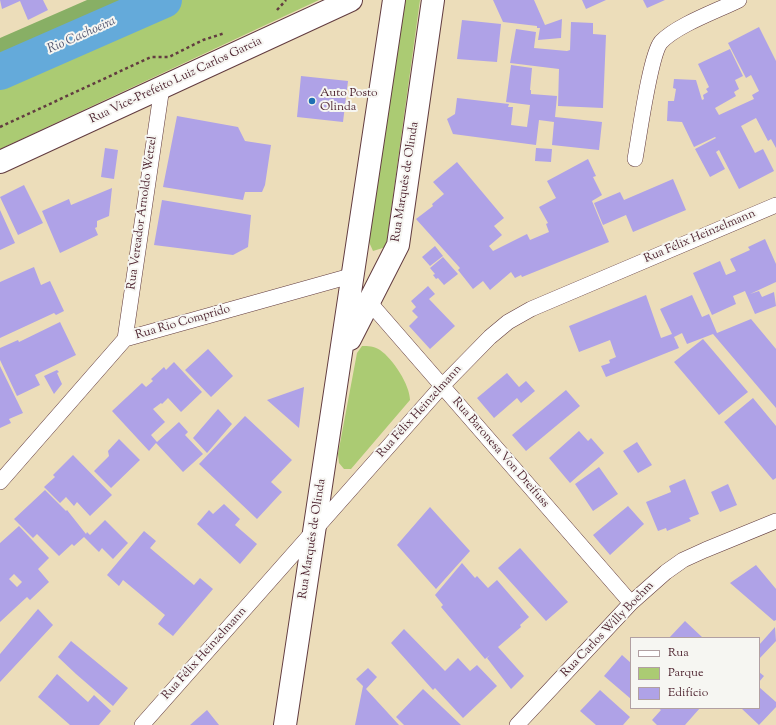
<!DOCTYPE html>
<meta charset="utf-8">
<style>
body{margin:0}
#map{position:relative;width:776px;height:725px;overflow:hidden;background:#ecddba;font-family:"Sorts Mill Goudy",serif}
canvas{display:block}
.legend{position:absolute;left:630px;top:637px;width:130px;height:72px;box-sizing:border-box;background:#f6f6f2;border:1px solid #b1a0a2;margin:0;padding:5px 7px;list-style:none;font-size:12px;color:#4a1f2b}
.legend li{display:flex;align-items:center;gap:8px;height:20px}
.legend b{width:20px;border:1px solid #b1a0a2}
</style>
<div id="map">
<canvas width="776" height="725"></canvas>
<ul class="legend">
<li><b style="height:5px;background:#fff"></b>Rua</li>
<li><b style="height:11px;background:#abcb73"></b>Parque</li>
<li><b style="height:11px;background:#afa2e7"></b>Edifício</li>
</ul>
</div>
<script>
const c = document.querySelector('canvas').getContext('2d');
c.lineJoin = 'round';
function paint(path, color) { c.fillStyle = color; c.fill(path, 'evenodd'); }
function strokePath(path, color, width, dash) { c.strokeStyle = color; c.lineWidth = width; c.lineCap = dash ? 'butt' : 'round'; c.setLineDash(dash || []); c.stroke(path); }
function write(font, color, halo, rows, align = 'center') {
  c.font = font + ' "Sorts Mill Goudy",serif'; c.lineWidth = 4; c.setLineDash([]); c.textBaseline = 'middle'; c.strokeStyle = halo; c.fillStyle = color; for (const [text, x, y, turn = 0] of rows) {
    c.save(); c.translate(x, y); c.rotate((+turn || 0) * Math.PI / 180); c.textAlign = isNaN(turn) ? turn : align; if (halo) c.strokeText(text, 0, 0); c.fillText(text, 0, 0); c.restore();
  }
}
paint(new Path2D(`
 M 164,0 L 319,0 L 0,149 L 0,72 Z
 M 404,0 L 420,0 L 386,247 L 373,251 L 369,242 Z
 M 362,346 C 368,346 374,346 380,350 C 393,359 410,385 410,400 L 351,469 L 344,469 L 339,463 L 338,454 L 357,353 Z`), '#abcb73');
paint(new Path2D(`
 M 87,0 L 164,0 L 0,72 L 0,38 Z`), '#88af65');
strokePath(new Path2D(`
 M 0,72 L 164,0`), '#64aada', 36);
paint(new Path2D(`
 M 0,0 L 43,0 L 48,10 L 28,20 L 20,1 L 2,9 Z
 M 493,0 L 534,0 L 545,25 L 562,19 L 561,38 L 538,40 L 540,28 L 537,28 L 537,26 L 503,22 Z
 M 582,0 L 606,0 L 586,9 Z
 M 643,0 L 665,0 L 647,8 Z
 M 462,20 L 501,24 L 497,62 L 457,59 Z
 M 571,22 L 593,23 L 593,34 L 606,35 L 603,108 L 558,106 L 559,69 L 510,63 L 516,29 L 536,32 L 534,48 L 567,51 L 570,50 Z
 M 759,27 L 776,61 L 776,148 L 771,139 L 768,141 L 756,118 L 741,126 L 755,153 L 763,149 L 774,171 L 739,189 L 719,150 L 716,152 L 725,169 L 710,177 L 695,149 L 716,138 L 715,137 L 694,147 L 682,122 L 667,121 L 668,101 L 674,101 L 676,89 L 673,88 L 674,79 L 696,80 L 702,100 L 704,99 L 703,95 L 708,92 L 706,89 L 709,87 L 698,64 L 730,49 L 743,76 L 735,80 L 739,89 L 734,92 L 736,96 L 715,108 L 719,115 L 754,99 L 752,95 L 759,91 L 751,75 L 746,78 L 728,43 Z
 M 511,65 L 532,68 L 530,90 L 531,90 L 531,94 L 557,96 L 555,117 L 602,122 L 599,150 L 552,145 L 554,122 L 539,120 L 536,145 L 453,134 L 447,119 L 455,114 L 457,98 L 509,104 L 508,107 L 513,107 L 511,125 L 527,127 L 530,105 L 506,102 Z
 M 301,76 L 348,81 L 343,122 L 297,117 Z
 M 177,116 L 238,127 L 245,141 L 271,145 L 265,185 L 262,192 L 245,192 L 243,200 L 163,187 Z
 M 105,148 L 118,150 L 114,179 L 101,177 Z
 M 536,148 L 552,149 L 551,162 L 535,161 Z
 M 588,159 L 596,176 L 593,177 L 602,195 L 592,201 L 609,242 L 522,277 L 521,275 L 515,278 L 511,272 L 490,290 L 483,281 L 473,289 L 458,270 L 460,268 L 416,219 L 433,206 L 432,204 L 444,194 L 433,182 L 457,162 L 504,218 L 494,226 L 502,235 L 489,246 L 493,251 L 527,234 L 530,240 L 549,232 L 546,224 L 548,223 L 539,207 L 556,198 L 547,181 Z
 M 673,179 L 686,210 L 633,232 L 626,215 L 603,225 L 594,203 L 620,192 L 624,200 Z
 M 24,185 L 43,223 L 18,235 L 0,197 Z
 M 112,188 L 109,216 L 97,221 L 97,227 L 95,228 L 98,235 L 60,253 L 42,211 L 69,199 L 71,205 Z
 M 162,200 L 251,215 L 248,247 L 233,255 L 154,245 Z
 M 0,210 L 15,243 L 0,250 Z
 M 765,239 L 776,264 L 776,282 L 750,294 L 759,291 L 762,297 L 774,292 L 776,306 L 755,314 L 745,291 L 733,296 L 736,304 L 712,315 L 693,273 L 720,261 L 726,275 L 736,271 L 730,259 L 750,250 L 748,247 Z
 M 435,246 L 443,256 L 430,266 L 422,257 Z
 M 443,257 L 458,274 L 444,285 L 438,278 L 436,279 L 433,275 L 435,274 L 430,268 Z
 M 34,267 L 41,285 L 50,281 L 64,311 L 56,315 L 54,313 L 0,338 L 0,282 Z
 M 428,286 L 435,294 L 429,299 L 455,326 L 430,349 L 409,326 L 418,317 L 412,311 L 416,307 L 411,301 Z
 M 646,295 L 661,338 L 672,334 L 660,309 L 692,295 L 702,317 L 709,314 L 717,333 L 751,319 L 776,349 L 776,408 L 713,334 L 687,344 L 682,333 L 674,337 L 679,348 L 606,377 L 601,366 L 610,363 L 609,360 L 616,357 L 610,340 L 579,352 L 569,326 Z
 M 60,322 L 76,355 L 35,375 L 40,385 L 17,396 L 0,360 L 0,348 L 18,340 L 19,342 Z
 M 703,339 L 748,392 L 719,415 L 674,362 Z
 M 208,349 L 233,376 L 211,397 L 185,370 Z
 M 174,362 L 202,392 L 181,412 L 168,398 L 162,404 L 161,403 L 153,409 L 165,422 L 151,435 L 157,442 L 179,422 L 188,432 L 185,435 L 203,454 L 183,472 L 156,443 L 149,451 L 112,411 L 142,383 L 146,387 L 153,381 L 151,379 L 164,367 L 166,370 Z
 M 0,366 L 23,413 L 9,419 L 11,423 L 0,428 Z
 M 57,370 L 59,372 L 57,373 L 62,384 L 54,394 L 44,376 Z
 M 507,373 L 519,387 L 526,381 L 535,391 L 521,403 L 517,398 L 494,418 L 477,398 Z
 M 304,387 L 299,428 L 267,400 Z
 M 566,390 L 580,406 L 526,451 L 512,435 Z
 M 753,398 L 776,426 L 776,478 L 773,480 L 724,422 Z
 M 218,409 L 232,424 L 207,453 L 193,438 Z
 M 245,416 L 292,460 L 271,482 L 282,492 L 257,519 L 199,464 Z
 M 579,431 L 588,441 L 591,438 L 604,453 L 570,483 L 549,458 Z
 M 119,439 L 140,460 L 111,488 L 94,471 L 109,456 L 108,451 Z
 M 637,442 L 652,465 L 638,473 L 623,451 Z
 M 73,455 L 112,495 L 90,516 L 77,502 L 74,506 L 66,497 L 60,503 L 44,487 L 55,477 L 53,475 Z
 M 599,467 L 618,494 L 593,511 L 575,484 Z
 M 685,479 L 699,514 L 689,518 L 691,521 L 667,531 L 666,528 L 658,531 L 646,502 L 671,492 L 669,486 Z
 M 728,484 L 737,505 L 720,512 L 711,492 Z
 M 45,490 L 66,511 L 67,510 L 86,534 L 87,532 L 90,535 L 105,520 L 128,543 L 113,559 L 102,548 L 99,552 L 84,537 L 74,546 L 72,544 L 59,556 L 37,534 L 33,538 L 14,519 Z
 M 224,504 L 240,519 L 235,525 L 257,544 L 240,564 L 197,524 L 209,510 L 213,514 Z
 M 628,506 L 644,524 L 610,555 L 593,535 Z
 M 430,507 L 470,551 L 436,589 L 397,545 Z
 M 19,526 L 49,558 L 38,569 L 49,582 L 30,600 L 27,597 L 0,622 L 0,543 ZM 14,574 L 22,582 L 17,587 L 9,579 Z
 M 144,531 L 156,541 L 150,548 L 194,585 L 200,578 L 213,589 L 173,636 L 158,624 L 165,615 L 123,580 L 119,586 L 107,575 Z
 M 520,548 L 568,602 L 546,621 L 498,568 Z
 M 462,563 L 475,578 L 477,576 L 488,588 L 497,580 L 529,617 L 520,625 L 521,627 L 498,647 L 524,676 L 511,689 L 487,658 L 490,655 L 485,659 L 441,607 L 443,605 L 435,595 Z
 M 756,565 L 776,589 L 776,620 L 774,621 L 730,583 Z
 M 38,609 L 53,625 L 0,682 L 0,654 Z
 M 685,621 L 703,638 L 669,638 Z
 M 775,627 L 776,641 L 759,659 L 759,645 Z
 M 404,629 L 445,671 L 458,658 L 470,671 L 477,665 L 497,686 L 463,718 L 435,688 L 433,690 L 391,643 Z
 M 71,641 L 128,688 L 113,706 L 76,674 L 58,657 Z
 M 622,655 L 631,663 L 631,699 L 604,676 Z
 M 368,668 L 377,677 L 366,689 L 399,725 L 355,725 L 363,686 L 356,679 Z
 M 759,672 L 764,676 L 759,682 Z
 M 57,674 L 88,702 L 94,695 L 111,711 L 99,725 L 70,725 L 38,697 Z
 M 759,687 L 776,702 L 776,707 L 759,725 L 741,708 L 759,708 Z
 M 423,689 L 461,725 L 404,725 L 396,717 Z
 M 600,690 L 630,717 L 623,725 L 596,725 L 580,711 Z
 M 658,708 L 700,708 L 685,725 L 657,725 L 652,720 L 661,710 Z
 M 207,710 L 219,725 L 190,725 Z`), '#afa2e7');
const street = new Path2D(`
 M 635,159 C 639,138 650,55 661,42 C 677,25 717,11 739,0
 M 370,303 L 631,603
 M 125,339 L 162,87
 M 0,482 L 125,339 L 354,275
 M 142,725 L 442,386 L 490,337 L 508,322 L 531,309 L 776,205
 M 517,725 L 631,603 L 666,572 L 683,560 L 705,550 L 776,521`);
const secondary = new Path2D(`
 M 0,162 L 351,0`);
const primary = new Path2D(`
 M 350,339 L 398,245 L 433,0
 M 285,725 L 394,0`);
strokePath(street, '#623c40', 16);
strokePath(secondary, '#623c40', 24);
strokePath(primary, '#623c40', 24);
strokePath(new Path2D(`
 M 277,10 L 286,0
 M 0,127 L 151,57 L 169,57 L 203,40 L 225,33`), '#623c40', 2.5, [3, 3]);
strokePath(street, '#fff', 15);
strokePath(secondary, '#fff', 22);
strokePath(primary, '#fff', 22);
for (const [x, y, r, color] of [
 [312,101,4,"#1f6fb2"]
]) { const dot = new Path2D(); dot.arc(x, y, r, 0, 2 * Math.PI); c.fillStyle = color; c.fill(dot); strokePath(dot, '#f6f6f2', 1.5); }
write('12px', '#4a1f2b', '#f6f6f2', [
 ["Rua Vice-Prefeito Luiz Carlos Garcia",176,81,-25],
 ["Rua Marquês de Olinda",406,182,-81],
 ["Rua Vereador Arnoldo Wetzel",143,213,-82],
 ["Rua Félix Heinzelmann",700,237,-23],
 ["Rua Rio Comprido",183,323,-16],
 ["Rua Félix Heinzelmann",420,412,-48],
 ["Rua Baronesa Von Dreifuss",500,453,49],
 ["Rua Marquês de Olinda",313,539,-81],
 ["Rua Carlos Willy Boehm",608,630,-46],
 ["Rua Félix Heinzelmann",205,654,-48]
]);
write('12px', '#4a1f2b', '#f6f6f2', [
 ["Auto Posto",320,94],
 ["Olinda",320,108]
], 'left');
write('italic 13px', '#545771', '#f6f6f2', [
 ["Rio Cachoeira",82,36,-24]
]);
</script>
